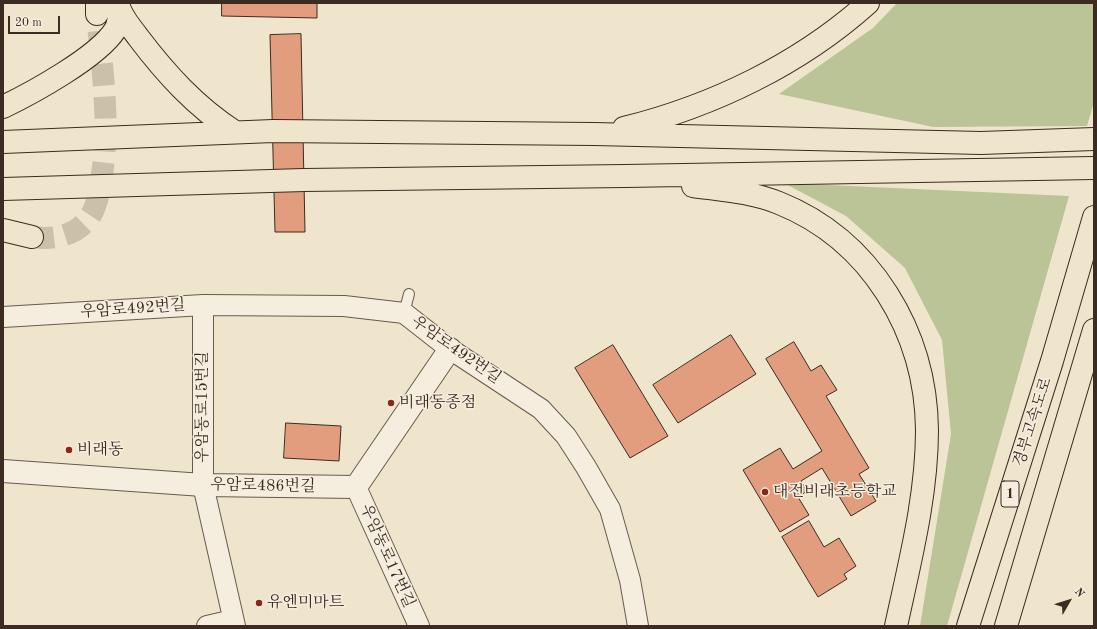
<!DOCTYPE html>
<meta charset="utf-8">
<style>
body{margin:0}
#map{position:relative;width:1097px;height:629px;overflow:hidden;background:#efe5cc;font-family:"Old Standard TT",serif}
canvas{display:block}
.frame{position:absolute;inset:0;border:4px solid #3b2b21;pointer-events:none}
.north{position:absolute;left:1049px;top:581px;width:40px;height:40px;-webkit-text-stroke:3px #f5eede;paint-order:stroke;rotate:51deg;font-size:11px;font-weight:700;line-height:16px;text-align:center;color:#3b2b21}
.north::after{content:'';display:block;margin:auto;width:14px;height:18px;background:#3b2b21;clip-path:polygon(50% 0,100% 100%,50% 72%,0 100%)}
.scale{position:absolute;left:8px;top:16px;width:52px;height:18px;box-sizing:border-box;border:2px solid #3b2b21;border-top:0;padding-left:5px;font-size:12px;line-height:14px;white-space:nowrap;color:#3b2b21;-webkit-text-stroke:3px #f5eede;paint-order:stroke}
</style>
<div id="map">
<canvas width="1097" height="629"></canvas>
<div class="frame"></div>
<div class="north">N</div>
<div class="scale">20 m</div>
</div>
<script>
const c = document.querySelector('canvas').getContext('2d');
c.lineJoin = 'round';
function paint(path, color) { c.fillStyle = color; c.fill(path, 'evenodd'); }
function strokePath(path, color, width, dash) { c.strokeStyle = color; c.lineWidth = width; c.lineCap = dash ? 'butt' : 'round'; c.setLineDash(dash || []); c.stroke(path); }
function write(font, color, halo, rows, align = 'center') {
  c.font = font + ' "Old Standard TT","Noto Serif KR",serif'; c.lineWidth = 3; c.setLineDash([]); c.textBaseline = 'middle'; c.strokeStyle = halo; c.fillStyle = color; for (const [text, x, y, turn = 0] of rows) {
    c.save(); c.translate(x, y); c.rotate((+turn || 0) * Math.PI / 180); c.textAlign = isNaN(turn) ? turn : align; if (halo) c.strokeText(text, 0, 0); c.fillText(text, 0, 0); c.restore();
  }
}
paint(new Path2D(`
 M 897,3 L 1094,3 L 1094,102 L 1087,126 L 933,127 L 779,94 L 873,28 Z
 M 784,183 L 1069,196 L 947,626 L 920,626 L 951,434 L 942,340 L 905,268 L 846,216 Z`), '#bac497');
const building = new Path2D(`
 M 222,3 L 317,3 L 317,18 L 222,16 Z
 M 301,34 L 305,232 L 275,232 L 270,35 Z
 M 731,335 L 756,374 L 678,423 L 653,385 Z
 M 794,342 L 811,371 L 821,365 L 837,390 L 826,396 L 869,468 L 859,474 L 876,501 L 851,516 L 822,468 L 801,481 L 807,491 L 798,497 L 809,515 L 780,532 L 743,470 L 780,448 L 793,469 L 822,451 L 766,359 Z
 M 613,345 L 668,436 L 630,458 L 575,368 Z
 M 286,423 L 341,426 L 339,461 L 284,458 Z
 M 809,521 L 824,547 L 839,538 L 856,566 L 844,574 L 847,579 L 818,597 L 782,537 Z`);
paint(building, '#e29d7e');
strokePath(building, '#3b2b21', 1);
strokePath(new Path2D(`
 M 32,237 C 55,240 77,236 91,215 C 97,205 99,192 101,180 C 111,125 102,69 97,14`), '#cbc0aa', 22, [22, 11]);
const service = new Path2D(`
 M 404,313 L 409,294`);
const minor = new Path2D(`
 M 203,305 L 203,485 L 235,626
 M 3,317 L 203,305 L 344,306 L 404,313 L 450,349 L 541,409 L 566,436 L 586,467 L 610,509 L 630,580 L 638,626
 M 356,487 L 419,626
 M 207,626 L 233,620`);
const tertiary = new Path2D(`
 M 3,471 L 203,485 L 356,487 L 450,349`);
const primary = new Path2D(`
 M 97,3 L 97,14
 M 3,107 C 32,93 98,57 115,30 C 119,24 119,17 119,9
 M 3,230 L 32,237`);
const motorway = new Path2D(`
 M 118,3 C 120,16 131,27 138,37 C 166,74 196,107 235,132
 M 624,128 C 713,106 800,64 868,3
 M 3,142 L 273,131 L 594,134 L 981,143 L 1094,139
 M 693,186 C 722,190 752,192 779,203 C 871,240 926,332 927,430 C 927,496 910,561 896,626
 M 3,189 L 304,180 L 625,176 L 1094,168
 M 968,626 L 1052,361 L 1094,217
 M 1006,626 L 1094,330`);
strokePath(service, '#685a4c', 12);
strokePath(minor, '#685a4c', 22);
strokePath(tertiary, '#685a4c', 24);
strokePath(primary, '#3b2b21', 24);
strokePath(motorway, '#3b2b21', 24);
strokePath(service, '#f5eede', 10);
strokePath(minor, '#f5eede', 20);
strokePath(tertiary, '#f5eede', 22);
strokePath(primary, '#efe5cc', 22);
strokePath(motorway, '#efe5cc', 22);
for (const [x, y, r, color] of [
 [391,403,4,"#8f2418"],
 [69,450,4,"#8f2418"],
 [765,492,4,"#8f2418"],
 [259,603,4,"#8f2418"]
]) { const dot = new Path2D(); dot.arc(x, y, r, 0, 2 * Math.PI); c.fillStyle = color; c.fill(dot); strokePath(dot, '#f5eede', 1.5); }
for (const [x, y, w] of [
 [1010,494,18]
]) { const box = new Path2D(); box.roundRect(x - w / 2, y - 13, w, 26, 3); c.fillStyle = '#f5eede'; c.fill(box); strokePath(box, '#3b2b21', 1); }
write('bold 15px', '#3b2b21', null, [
 ["1",1010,494]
]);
write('16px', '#3b2b21', '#f5eede', [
 ["우암로492번길",133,309,-4],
 ["우암로492번길",456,350,35],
 ["우암동로15번길",203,407,-90],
 ["경부고속도로",1033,422,-72],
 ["우암로486번길",263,486,1],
 ["우암동로17번길",387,556,66]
]);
write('16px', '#3b2b21', '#f5eede', [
 ["비래동종점",399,403],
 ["비래동",77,450],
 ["대전비래초등학교",773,492],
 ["유엔미마트",267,603]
], 'left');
</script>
